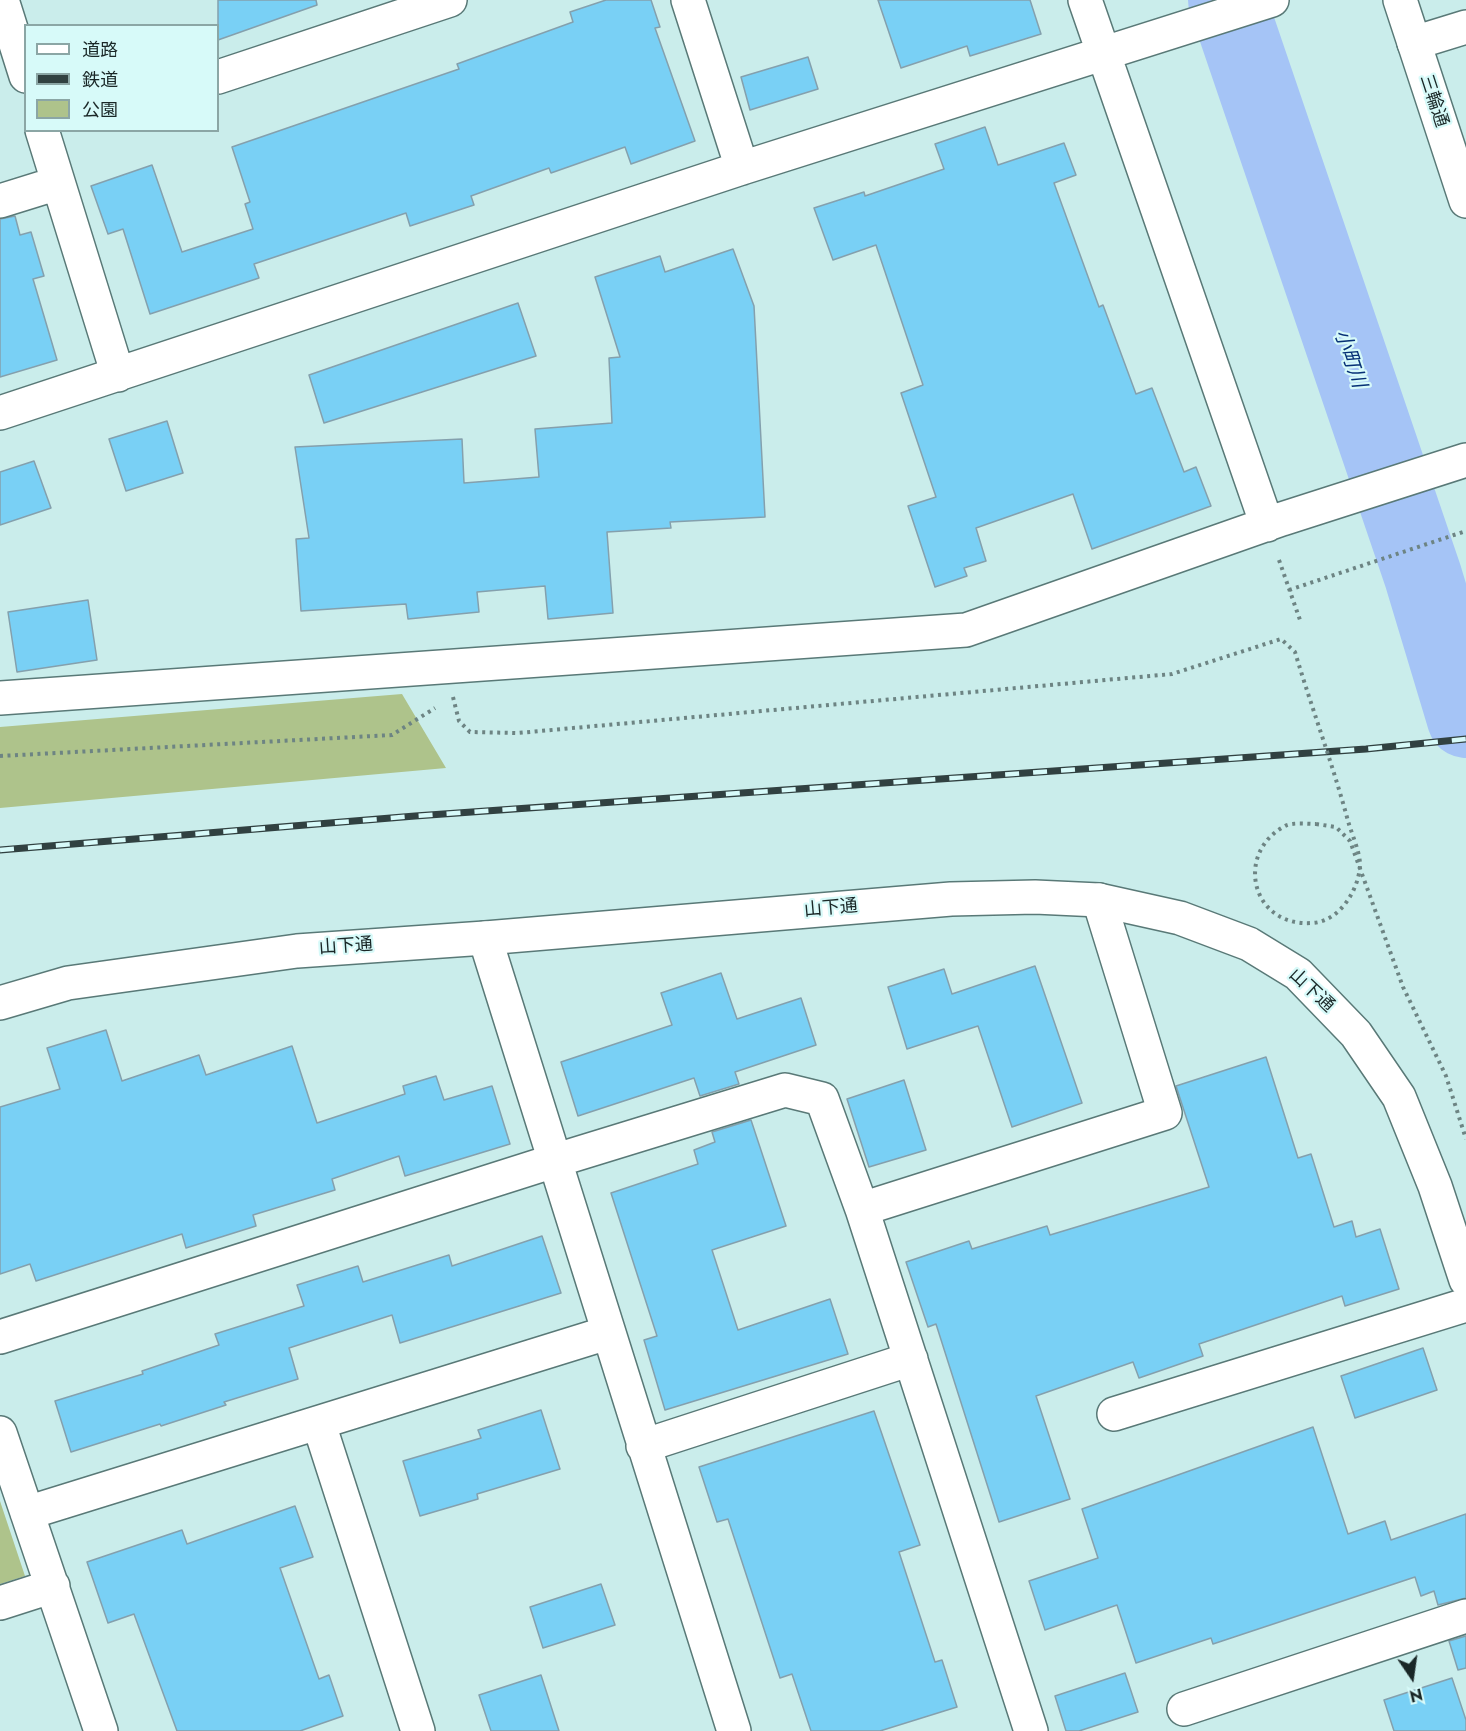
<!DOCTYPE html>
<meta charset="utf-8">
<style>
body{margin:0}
#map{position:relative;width:1466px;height:1731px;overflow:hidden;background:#caedeb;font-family:Jost,"Noto Sans JP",sans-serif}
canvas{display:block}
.legend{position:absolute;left:24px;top:24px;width:195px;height:108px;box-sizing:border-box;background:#d7faf9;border:2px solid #8ba6a5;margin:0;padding:8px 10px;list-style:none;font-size:18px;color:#1a2727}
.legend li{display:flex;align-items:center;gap:12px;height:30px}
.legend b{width:30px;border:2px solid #8ba6a5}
.north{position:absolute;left:1382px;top:1647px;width:60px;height:60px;-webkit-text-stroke:4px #d7faf9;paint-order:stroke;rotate:167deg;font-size:16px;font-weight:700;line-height:24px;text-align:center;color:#1a2727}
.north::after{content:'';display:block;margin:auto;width:21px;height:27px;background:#1a2727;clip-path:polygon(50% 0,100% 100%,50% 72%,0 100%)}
</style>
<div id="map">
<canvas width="1466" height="1731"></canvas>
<ul class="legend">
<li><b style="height:8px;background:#fff"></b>道路</li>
<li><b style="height:8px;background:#314141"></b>鉄道</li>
<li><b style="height:16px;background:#aec38b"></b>公園</li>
</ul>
<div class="north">N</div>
</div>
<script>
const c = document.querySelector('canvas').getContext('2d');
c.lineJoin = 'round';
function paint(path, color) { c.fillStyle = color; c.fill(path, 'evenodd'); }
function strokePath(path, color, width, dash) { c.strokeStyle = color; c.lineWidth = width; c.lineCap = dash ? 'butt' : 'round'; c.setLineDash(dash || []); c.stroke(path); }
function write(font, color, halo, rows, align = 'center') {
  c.font = font + ' Jost,"Noto Sans JP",sans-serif'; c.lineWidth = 4.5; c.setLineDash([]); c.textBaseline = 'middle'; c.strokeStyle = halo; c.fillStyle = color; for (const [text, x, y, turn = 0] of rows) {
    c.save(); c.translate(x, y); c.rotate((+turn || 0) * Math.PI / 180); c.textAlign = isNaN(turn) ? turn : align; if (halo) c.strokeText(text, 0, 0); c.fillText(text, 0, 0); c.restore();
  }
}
paint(new Path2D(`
 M 402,694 L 446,768 L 0,808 L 0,727 Z
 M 0,1501 L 25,1576 L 0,1584 Z`), '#aec38b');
strokePath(new Path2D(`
 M 1227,0 L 1423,576 L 1466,719`), '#a5c4f6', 78);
const building = new Path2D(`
 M 218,0 L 316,0 L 317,5 L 218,40 Z
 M 606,0 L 651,0 L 660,27 L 655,28 L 695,141 L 631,164 L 625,147 L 551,173 L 549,168 L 471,196 L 474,205 L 410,226 L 406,213 L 254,264 L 259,278 L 150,314 L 123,229 L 108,234 L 91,186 L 152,165 L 182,252 L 253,229 L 245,204 L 250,202 L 232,147 L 459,69 L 457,64 L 573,22 L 570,12 Z
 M 878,0 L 1030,0 L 1041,34 L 970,56 L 967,46 L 901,68 Z
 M 808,57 L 818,89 L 750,110 L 741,77 Z
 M 985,127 L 998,165 L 1064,143 L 1076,175 L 1054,183 L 1099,307 L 1103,305 L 1136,394 L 1152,388 L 1184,472 L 1196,467 L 1211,506 L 1092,549 L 1073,494 L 976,528 L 986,561 L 964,568 L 967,576 L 935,587 L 908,506 L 936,497 L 901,393 L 923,385 L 876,245 L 833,260 L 814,208 L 864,192 L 865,196 L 944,169 L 935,144 Z
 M 15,216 L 20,235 L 31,232 L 44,276 L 33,279 L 57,360 L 0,377 L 0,219 Z
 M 733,249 L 754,306 L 765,517 L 670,522 L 671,528 L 607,532 L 613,613 L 548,619 L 545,586 L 477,592 L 479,612 L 408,619 L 406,604 L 301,611 L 296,539 L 309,538 L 295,447 L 462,439 L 464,483 L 539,477 L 535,429 L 612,423 L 609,358 L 620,357 L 595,277 L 660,256 L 665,272 Z
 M 518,303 L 536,356 L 324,423 L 309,375 Z
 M 167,421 L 183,473 L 126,491 L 109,439 Z
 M 34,461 L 51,508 L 0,525 L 0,472 Z
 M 88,600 L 97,660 L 17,672 L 8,612 Z
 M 1035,966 L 1082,1103 L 1012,1127 L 978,1026 L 907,1049 L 888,987 L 944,969 L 952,994 Z
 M 721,973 L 737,1019 L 801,998 L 816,1045 L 735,1072 L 739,1084 L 700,1096 L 694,1078 L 578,1116 L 561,1062 L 672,1025 L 661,993 Z
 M 106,1030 L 122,1081 L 199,1055 L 206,1075 L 292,1046 L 317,1123 L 405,1094 L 403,1086 L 436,1076 L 444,1100 L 492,1086 L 510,1144 L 405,1176 L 399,1156 L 332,1179 L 335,1190 L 253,1215 L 256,1226 L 186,1248 L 182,1234 L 36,1281 L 30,1264 L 0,1274 L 0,1107 L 60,1089 L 47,1048 Z
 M 1266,1057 L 1298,1158 L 1311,1154 L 1334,1227 L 1352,1221 L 1356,1237 L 1380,1229 L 1399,1289 L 1345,1306 L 1342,1296 L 1199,1344 L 1203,1356 L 1139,1378 L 1133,1362 L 1036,1396 L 1070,1499 L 999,1522 L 936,1324 L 928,1327 L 906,1262 L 969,1241 L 972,1249 L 1047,1226 L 1050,1235 L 1209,1187 L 1176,1086 Z
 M 904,1080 L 926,1150 L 869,1167 L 847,1099 Z
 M 751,1120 L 786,1226 L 712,1250 L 738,1330 L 830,1299 L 848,1354 L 665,1410 L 644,1340 L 657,1336 L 611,1193 L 698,1164 L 694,1150 L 715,1142 L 712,1132 Z
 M 542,1236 L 561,1293 L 400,1343 L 392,1315 L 289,1348 L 298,1379 L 224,1402 L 226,1405 L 161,1426 L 160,1424 L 71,1452 L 55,1401 L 143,1374 L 142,1371 L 219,1345 L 215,1334 L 304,1306 L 297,1285 L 358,1266 L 363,1282 L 449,1255 L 452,1266 Z
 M 1423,1348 L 1437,1390 L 1355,1418 L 1341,1376 Z
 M 541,1410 L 560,1469 L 477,1494 L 478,1499 L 420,1516 L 403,1461 L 481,1438 L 478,1430 Z
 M 874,1411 L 920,1545 L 899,1552 L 935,1662 L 942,1660 L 957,1707 L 880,1731 L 811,1731 L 792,1674 L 780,1678 L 728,1519 L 717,1522 L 699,1467 Z
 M 1313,1427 L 1348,1534 L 1385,1521 L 1391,1540 L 1466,1514 L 1466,1598 L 1438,1605 L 1434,1591 L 1421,1596 L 1415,1577 L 1213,1644 L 1211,1638 L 1136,1663 L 1117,1605 L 1045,1630 L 1029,1581 L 1098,1558 L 1082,1509 Z
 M 295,1506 L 313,1557 L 280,1568 L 319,1679 L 329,1675 L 343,1716 L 300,1731 L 177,1731 L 134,1614 L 108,1623 L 87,1562 L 182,1530 L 187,1544 Z
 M 601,1584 L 615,1625 L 543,1648 L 530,1607 Z
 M 1466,1636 L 1466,1668 L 1458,1670 L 1449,1641 Z
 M 1125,1673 L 1138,1712 L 1079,1731 L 1066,1731 L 1055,1696 Z
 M 541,1675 L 559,1731 L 491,1731 L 479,1695 Z
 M 1452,1678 L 1466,1720 L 1466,1731 L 1394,1731 L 1384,1700 Z`);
paint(building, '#79d0f5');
strokePath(building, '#84a0ad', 1.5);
const minor = new Path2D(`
 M 2,0 L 26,76
 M 688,0 L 742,168
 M 1085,0 L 1267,525
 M 1414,43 L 1466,27
 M 218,77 L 450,0
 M 42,130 L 118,375
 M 0,201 L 58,183
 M 0,413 L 742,168 L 1272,0
 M 0,698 L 966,630 L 1282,519 L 1466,460
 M 485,938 L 734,1731
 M 862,1209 L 1165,1113 L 1099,900
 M 0,1337 L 557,1160 L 785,1090 L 822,1099 L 862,1209 L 1031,1731
 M 1114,1414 L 1466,1305
 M 319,1424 L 418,1731
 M 0,1433 L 101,1731
 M 643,1446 L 911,1359
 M 27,1513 L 607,1333
 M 0,1603 L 53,1586
 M 1184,1709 L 1466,1616`);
const tertiary = new Path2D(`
 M 1400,0 L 1466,201
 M 0,1003 L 68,983 L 297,951 L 485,938 L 951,899 L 1035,897 L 1099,900 L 1180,918 L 1249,944 L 1298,974 L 1356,1034 L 1399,1097 L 1435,1186 L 1466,1280`);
strokePath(minor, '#597977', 36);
strokePath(tertiary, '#597977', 36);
strokePath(new Path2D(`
 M 1279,560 L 1300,620
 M 1289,590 L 1466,531
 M 0,756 L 392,735 L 435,708
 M 1316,824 L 1336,827 L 1350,841 L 1403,987 L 1446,1076 L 1466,1139`), '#6d8483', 4, [3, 4.5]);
strokePath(minor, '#fff', 33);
strokePath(tertiary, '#fff', 33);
const rail = new Path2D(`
 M 0,850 L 415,816 L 1366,749 L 1466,739`);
strokePath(rail, '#314141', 7);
strokePath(rail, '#d7faf9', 4.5, [14]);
strokePath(new Path2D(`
 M 453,697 L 459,721 L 470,732 L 518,733 L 1172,674 L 1281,639 L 1295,652 C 1312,709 1333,765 1348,821 C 1352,835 1360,852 1360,865 C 1359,890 1339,922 1312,923 C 1250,927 1235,852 1285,826 C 1292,822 1307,824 1316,824`), '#6d8483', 4, [3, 4.5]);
write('18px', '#1a2727', '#d7faf9', [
 ["三輪通",1433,101,72],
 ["山下通",831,909,-5],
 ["山下通",346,947,-4],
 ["山下通",1311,991,43]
]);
write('italic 20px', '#063076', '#d7faf9', [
 ["小町川",1349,359,71]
]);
</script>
